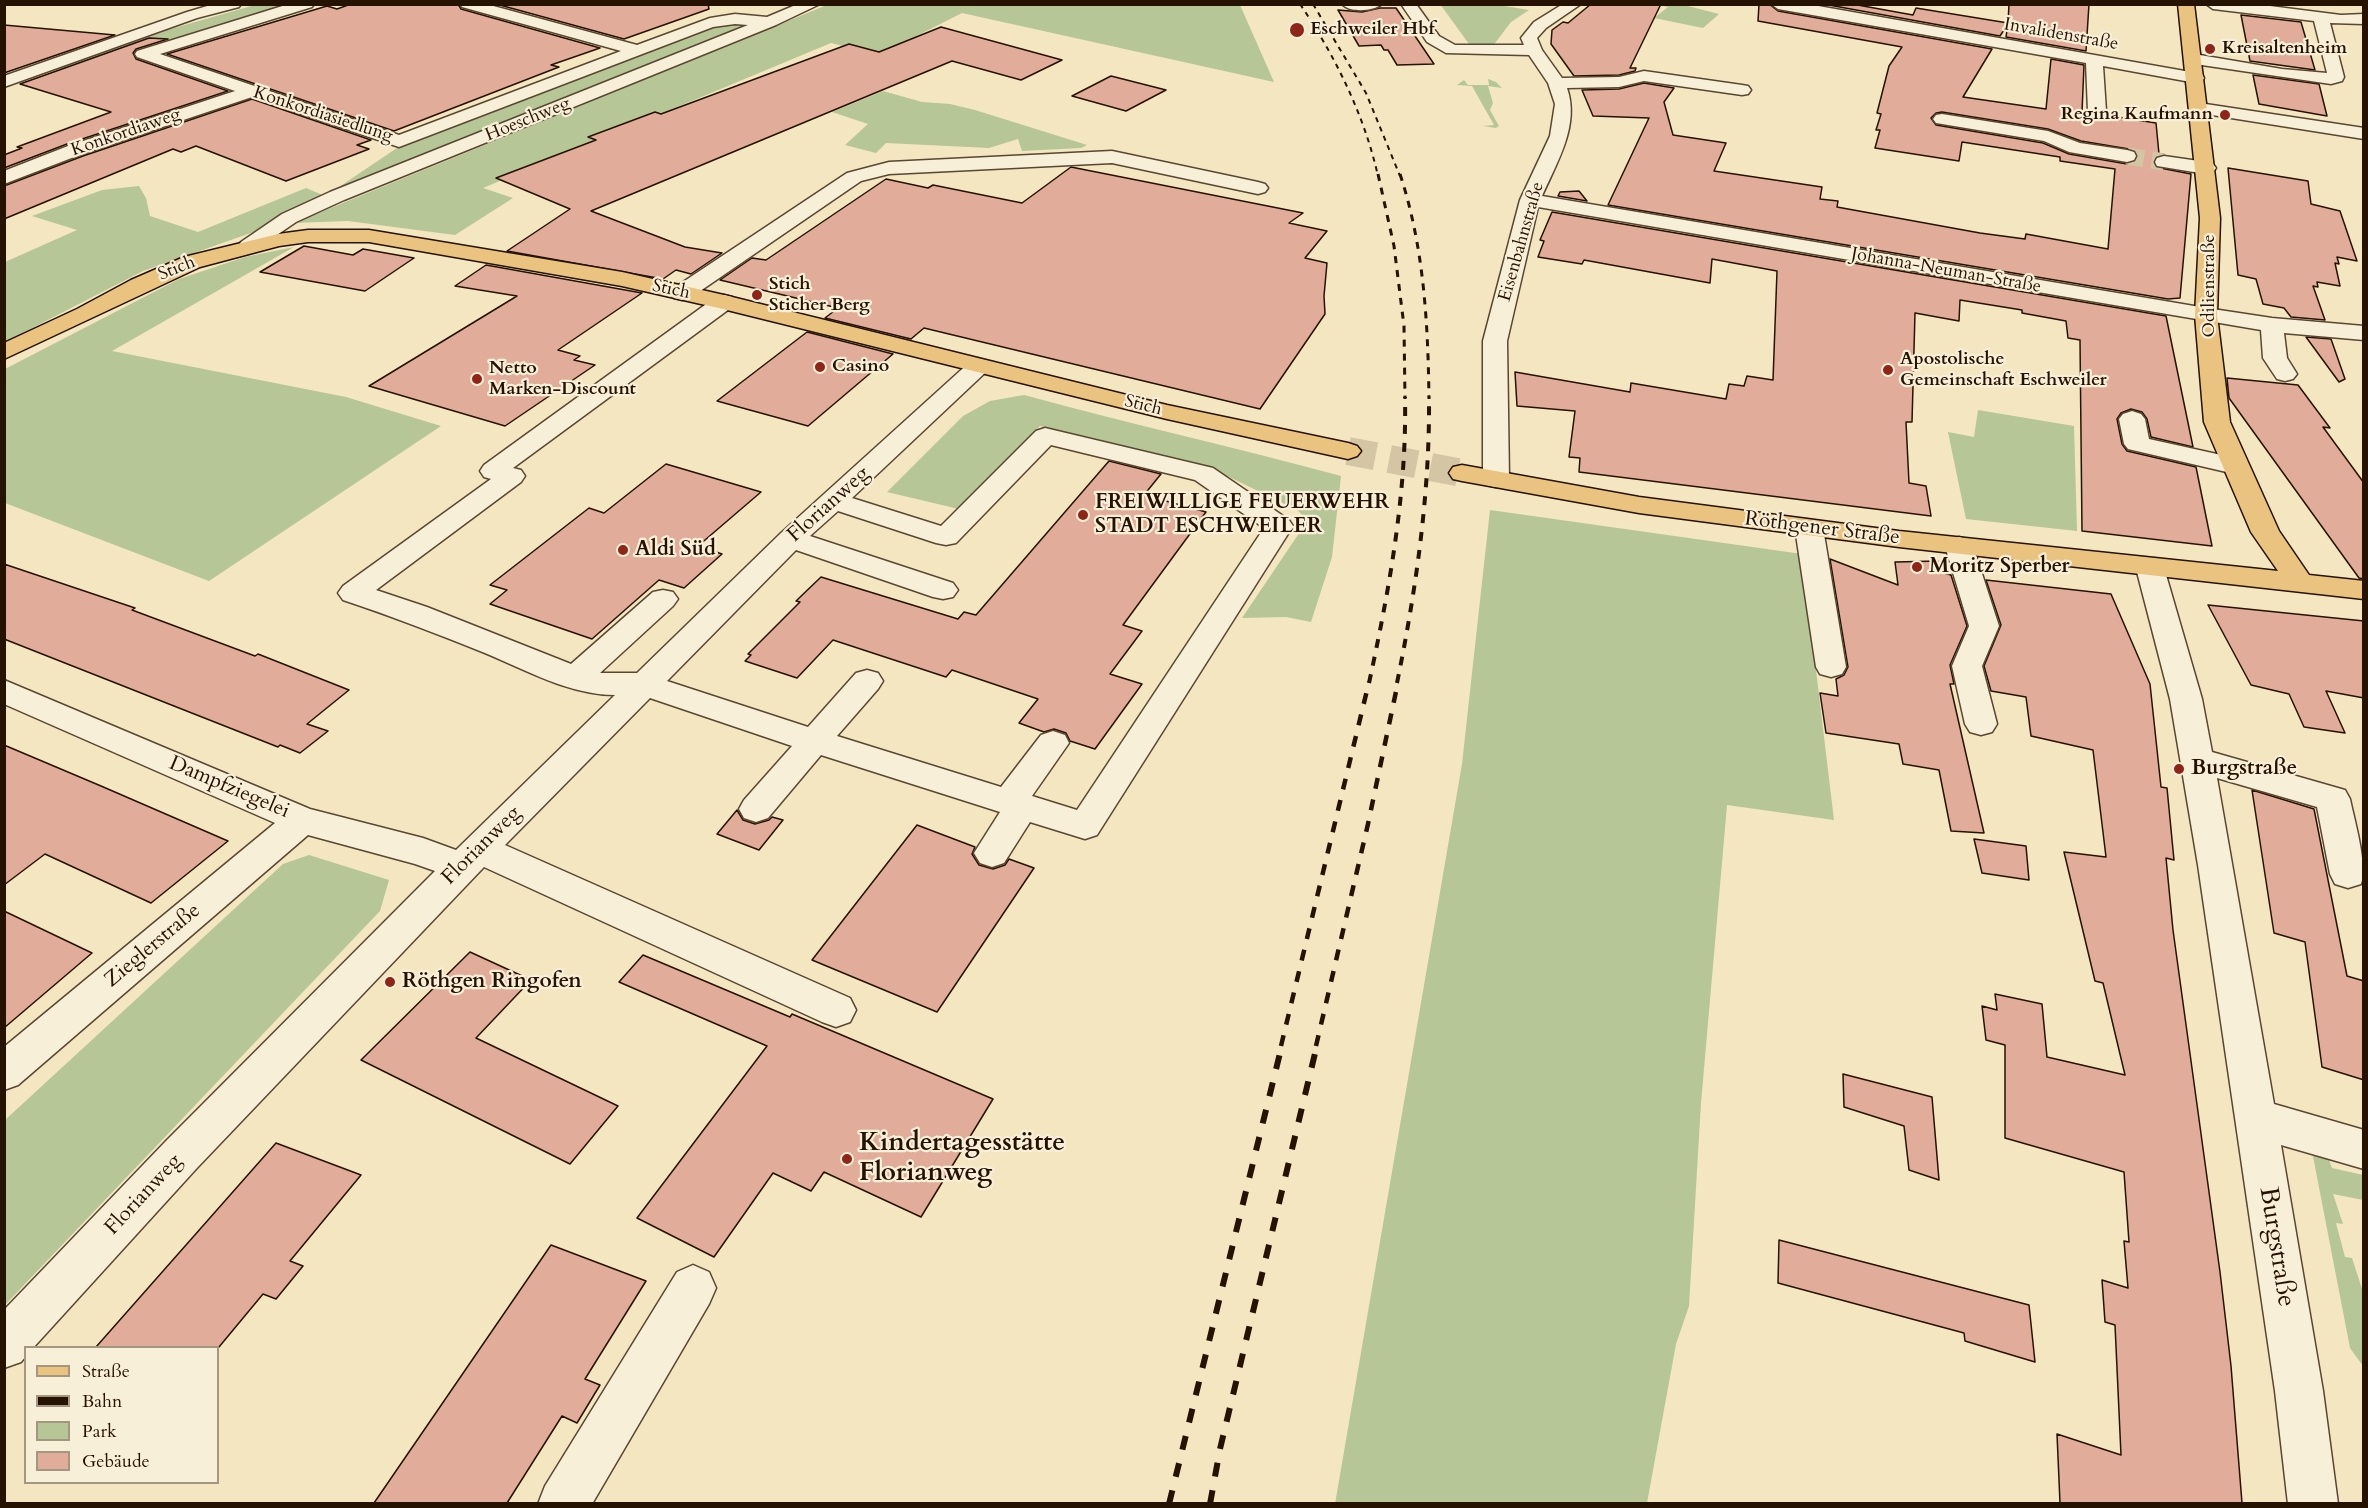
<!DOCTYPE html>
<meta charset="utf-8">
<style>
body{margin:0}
#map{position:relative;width:2368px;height:1508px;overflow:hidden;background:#f3e6c1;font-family:Cardo,serif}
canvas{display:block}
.frame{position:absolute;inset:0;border:6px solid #261201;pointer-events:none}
.legend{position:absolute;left:24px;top:1346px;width:195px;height:138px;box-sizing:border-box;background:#f7efd7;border:2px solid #a39781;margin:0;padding:8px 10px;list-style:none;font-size:18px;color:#261201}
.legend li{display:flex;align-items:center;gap:12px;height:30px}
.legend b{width:30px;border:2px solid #a39781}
</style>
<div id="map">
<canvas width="2368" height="1508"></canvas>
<div class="frame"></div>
<ul class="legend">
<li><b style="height:8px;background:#eac380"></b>Straße</li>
<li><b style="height:8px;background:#261201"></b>Bahn</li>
<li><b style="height:16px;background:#b6c696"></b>Park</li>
<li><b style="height:16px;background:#e1ac99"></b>Gebäude</li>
</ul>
</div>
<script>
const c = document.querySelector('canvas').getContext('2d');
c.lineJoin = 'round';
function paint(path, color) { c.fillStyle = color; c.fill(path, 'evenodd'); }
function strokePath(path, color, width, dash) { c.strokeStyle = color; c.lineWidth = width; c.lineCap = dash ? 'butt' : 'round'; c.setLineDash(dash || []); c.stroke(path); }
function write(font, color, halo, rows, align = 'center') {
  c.font = font + ' Cardo,serif'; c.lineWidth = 4.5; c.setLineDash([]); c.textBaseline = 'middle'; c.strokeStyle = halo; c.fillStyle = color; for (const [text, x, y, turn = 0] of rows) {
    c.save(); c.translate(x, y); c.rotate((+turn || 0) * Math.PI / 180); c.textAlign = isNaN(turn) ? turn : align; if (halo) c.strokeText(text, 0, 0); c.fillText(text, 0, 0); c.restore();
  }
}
paint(new Path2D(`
 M 1440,4 L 1492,4 L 1529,10 L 1511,22 L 1492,47 L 1469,44 Z
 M 255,5 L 294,5 L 135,52 L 39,74 L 167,30 Z
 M 827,5 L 1240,5 L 1274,82 L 962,13 L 879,55 L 831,43 L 483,188 L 513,198 L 455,235 L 348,221 L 294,223 Z
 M 1659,5 L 1684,5 L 1719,14 L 1703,28 L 1654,18 L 1668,7 Z
 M 726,23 L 743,23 L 743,27 L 336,189 L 397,148 L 707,26 Z
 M 1488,79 L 1496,82 L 1502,88 L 1488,86 L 1493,103 L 1490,110 L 1499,126 L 1496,128 L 1483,126 L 1494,125 L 1472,86 L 1457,85 L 1464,80 L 1468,85 L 1489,85 Z
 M 883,91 L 922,102 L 950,104 L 975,110 L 1087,145 L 1081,148 L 1022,151 L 1018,139 L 989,148 L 886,143 L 876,153 L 845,145 L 868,124 L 832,112 Z
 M 139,186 L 146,198 L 150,216 L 198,232 L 306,188 L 325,196 L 262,229 L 143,271 L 5,342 L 5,262 L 77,230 L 32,216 L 102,190 Z
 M 294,247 L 112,351 L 346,397 L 441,426 L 209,581 L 5,503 L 5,369 L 179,279 L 245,257 Z
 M 1024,395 C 1129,424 1235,447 1341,476 L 1332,557 L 1311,622 L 1286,617 L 1242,618 L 1308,520 L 1297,510 L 1219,472 L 1040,426 L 963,510 L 887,492 L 963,416 L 990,401 Z
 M 1978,410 L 2074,426 L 2077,531 L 1966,519 L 1948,432 L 1974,437 Z
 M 1490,510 L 1802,554 L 1834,820 L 1727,805 L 1701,1103 L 1689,1306 L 1676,1344 L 1647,1503 L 1335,1504 L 1462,764 Z
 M 309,855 L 389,880 L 380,911 L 5,1305 L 5,1120 L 283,864 Z
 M 2312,1151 L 2327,1155 L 2332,1168 L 2363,1175 L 2363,1200 L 2333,1194 L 2343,1224 L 2336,1223 L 2345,1257 L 2352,1258 L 2363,1292 L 2363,1366 L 2350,1348 Z`), '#b6c696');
const building = new Path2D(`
 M 351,4 L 458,4 L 461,9 L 600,48 L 551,65 L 559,67 L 394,131 L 167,54 L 327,6 L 337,9 Z
 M 496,4 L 708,4 L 709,9 L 624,39 Z
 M 1591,4 L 1661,4 L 1630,68 L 1636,68 L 1635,71 L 1619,75 L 1574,76 L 1551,44 L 1552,30 L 1563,22 L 1568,23 Z
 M 1759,4 L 1769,4 L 1778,11 L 1992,49 L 1963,97 L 2046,109 L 2051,59 L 2084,65 L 2082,112 L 2091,117 L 2105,115 L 2156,123 L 2159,154 L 2163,154 L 2155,157 L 2153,161 L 2155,167 L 2191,174 L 2180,298 L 2168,299 L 1608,205 L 1649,118 L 1593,116 L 1582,90 L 1619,89 L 1644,83 L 1674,88 L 1664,102 L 1673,135 L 1726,143 L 1714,171 L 1822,187 L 1820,199 L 1838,201 L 1837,207 L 1980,233 L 2025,239 L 2026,234 L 2108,249 L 2115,169 L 2060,161 L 2060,157 L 1962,142 L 1959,161 L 1875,148 L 1880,130 L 1876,130 L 1881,114 L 1877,113 L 1889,66 L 1902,47 L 1758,21 ZM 1942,112 L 2048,129 L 2081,141 L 2135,150 L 2138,157 L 2135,162 L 2127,164 L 2069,154 L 2043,143 L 1936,125 L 1931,118 L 1936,113 Z
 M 1823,4 L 1852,4 L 1913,15 L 1916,8 L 2008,23 L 2009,4 L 2089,4 L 2086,51 L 2006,37 L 2008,24 L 2000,36 Z
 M 1380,8 L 1396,8 L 1434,64 L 1397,65 L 1388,50 L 1384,50 L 1381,45 L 1359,46 L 1338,10 L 1362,12 Z
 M 2241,15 L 2301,22 L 2315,70 L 2250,61 Z
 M 4,25 L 115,35 L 4,73 Z
 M 941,27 L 1062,60 L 1021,80 L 952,61 L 591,211 L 685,247 L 722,253 L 691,274 L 676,270 L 663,279 L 507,251 L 570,209 L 496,178 L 596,140 L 588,137 L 655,112 L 661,114 L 849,44 L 879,52 Z
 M 149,38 L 168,39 L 136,49 L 133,53 L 136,59 L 228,91 L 67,144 L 4,168 L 4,155 L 22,148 L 17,147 L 111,112 L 20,84 Z
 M 2253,75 L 2319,84 L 2327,116 L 2259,104 Z
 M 1111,76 L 1166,90 L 1126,111 L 1072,96 Z
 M 252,99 L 371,140 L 357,145 L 369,149 L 286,181 L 196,146 L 181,152 L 173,149 L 4,219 L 4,186 L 83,156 Z
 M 1071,167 L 1303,213 L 1289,223 L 1327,231 L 1305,258 L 1327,263 L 1324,296 L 1325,314 L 1260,409 L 924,328 L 911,339 L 825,318 L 838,308 L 720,280 L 752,258 L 766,260 L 886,179 L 928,188 L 933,185 L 1022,203 Z
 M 2228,168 L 2308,181 L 2311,204 L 2340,211 L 2357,261 L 2337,257 L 2339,264 L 2335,263 L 2340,286 L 2317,282 L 2318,287 L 2313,286 L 2325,320 L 2291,317 L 2284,308 L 2263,304 L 2256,279 L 2238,275 Z
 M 1579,191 L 1587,201 L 1558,196 L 1560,192 Z
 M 1552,212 L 2166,316 L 2193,447 L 2151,437 L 2147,419 L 2142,412 L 2131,409 L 2121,413 L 2117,419 L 2122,444 L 2127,451 L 2196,467 L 2212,546 L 2082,531 L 2080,340 L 2068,338 L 2066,321 L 2022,313 L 2022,310 L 1960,300 L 1959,321 L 1915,313 L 1912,422 L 1906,422 L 1909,483 L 1926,486 L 1931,516 L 1579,472 L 1580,458 L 1569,457 L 1575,411 L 1517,406 L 1515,372 L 1630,392 L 1631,383 L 1726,399 L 1729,384 L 1744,386 L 1747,376 L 1773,380 L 1777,271 L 1712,259 L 1710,283 L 1584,260 L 1582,264 L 1538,257 L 1544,241 L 1540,240 Z
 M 304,246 L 353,255 L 363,249 L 414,258 L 365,291 L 260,272 Z
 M 486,265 L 642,293 L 558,350 L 580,356 L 574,360 L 595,365 L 505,426 L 369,386 L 517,296 L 455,286 Z
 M 807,332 L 893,354 L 808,426 L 717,401 Z
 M 2306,337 L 2331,339 L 2345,379 L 2339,382 Z
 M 2227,378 L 2298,385 L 2330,428 L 2323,427 L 2364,483 L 2364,579 L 2359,578 L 2229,398 Z
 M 1109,461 L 1161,474 L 1144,495 L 1206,512 L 1123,625 L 1142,631 L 1110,674 L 1142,684 L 1095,749 L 1070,741 L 1066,733 L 1054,729 L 1044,732 L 1019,723 L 1038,699 L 952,670 L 946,677 L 833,640 L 797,678 L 745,661 L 751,655 L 748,654 L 800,602 L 796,601 L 821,577 L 958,619 L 964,612 L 976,615 Z
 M 666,464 L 761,492 L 698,546 L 722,554 L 684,588 L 659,580 L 592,639 L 490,604 L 507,590 L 490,585 L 589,508 L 604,513 Z
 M 1830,559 L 1898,585 L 1895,562 L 1938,561 L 1940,572 L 1951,575 L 1967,626 L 1950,665 L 1954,684 L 1950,684 L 1984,833 L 1951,831 L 1939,770 L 1903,764 L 1899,744 L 1826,733 L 1820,693 L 1838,696 L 1836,679 L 1844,675 L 1848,667 Z
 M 4,564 L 135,608 L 132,610 L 255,656 L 258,654 L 349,690 L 307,724 L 328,731 L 300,753 L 280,745 L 278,747 L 4,639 Z
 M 1986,580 L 2111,594 L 2150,684 L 2161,787 L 2167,788 L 2174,860 L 2166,858 L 2173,930 L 2220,1272 L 2231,1366 L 2242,1503 L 2060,1503 L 2057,1434 L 2121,1455 L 2115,1325 L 2105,1322 L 2102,1280 L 2128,1288 L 2124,1241 L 2129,1242 L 2124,1172 L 2005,1138 L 2005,1045 L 1986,1040 L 1982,1006 L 1997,1010 L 1995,994 L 2042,1004 L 2047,1057 L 2125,1075 L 2103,983 L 2095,981 L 2064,852 L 2106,857 L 2093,750 L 2031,736 L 2026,697 L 1991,691 L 1984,666 L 2001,625 Z
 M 2208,605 L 2364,621 L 2364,698 L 2326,691 L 2345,733 L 2304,727 L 2289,694 L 2251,685 Z
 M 4,745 L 101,786 L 228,841 L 151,903 L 45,854 L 4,885 Z
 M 2252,790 L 2314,809 L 2347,976 L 2364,981 L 2364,1080 L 2322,1067 L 2305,942 L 2274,933 Z
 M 737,810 L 743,820 L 755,824 L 769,820 L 772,817 L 783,820 L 759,850 L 717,834 Z
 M 917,825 L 975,847 L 972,854 L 979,865 L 993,869 L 1005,865 L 1009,859 L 1034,868 L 937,1012 L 812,960 Z
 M 1974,839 L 2026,846 L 2029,880 L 1982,873 Z
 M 4,911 L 92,953 L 4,1028 Z
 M 470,952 L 531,980 L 476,1038 L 618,1106 L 570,1164 L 361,1060 Z
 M 643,955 L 790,1017 L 792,1014 L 993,1099 L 921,1217 L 824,1172 L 811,1191 L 773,1173 L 714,1257 L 637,1218 L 767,1046 L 619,982 Z
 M 1843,1074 L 1932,1097 L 1939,1180 L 1909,1170 L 1904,1126 L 1844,1107 Z
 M 276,1143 L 361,1175 L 290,1261 L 303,1266 L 276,1299 L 263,1294 L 219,1347 L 96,1347 Z
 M 1779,1240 L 2029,1305 L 2035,1362 L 1965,1341 L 1964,1333 L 1778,1283 Z
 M 551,1245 L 646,1281 L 585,1379 L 600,1385 L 577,1423 L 562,1416 L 507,1503 L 374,1503 Z`);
paint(building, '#e1ac99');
strokePath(building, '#261201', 1.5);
strokePath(new Path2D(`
 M 2127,156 L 2164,162`), '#d4c6a4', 17, [17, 8]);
strokePath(new Path2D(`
 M 1348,451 L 1462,473`), '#d4c6a4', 28, [28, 14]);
const minor = new Path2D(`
 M 214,4 L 241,4 L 239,7 L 197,18 L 4,87 L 4,76 L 187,12 Z
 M 289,4 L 314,4 L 312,7 L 160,54 L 399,135 L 621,51 L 462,7 L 460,4 L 486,4 L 637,45 L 710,18 L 735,14 L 767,17 L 798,4 L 820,4 L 776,25 L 344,200 L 296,222 L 255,250 L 248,252 L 241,250 L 238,246 L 241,242 L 282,214 L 330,192 L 748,25 L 735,24 L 713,27 L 399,147 L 252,97 L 82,154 L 4,184 L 4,171 L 68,146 L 235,91 L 137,57 L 135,54 L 137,51 Z
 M 1382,4 C 1374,11 1351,13 1343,5 Z
 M 1401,4 L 1416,4 L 1439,36 L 1455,45 L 1524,45 L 1521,38 L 1534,22 L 1563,4 L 1581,4 L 1546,28 L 1537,38 L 1542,50 L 1562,78 L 1619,77 L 1644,71 L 1742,85 L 1748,86 L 1751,90 L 1748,94 L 1742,95 L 1644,81 L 1619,87 L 1567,88 C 1580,125 1557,162 1542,196 L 2206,308 L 2272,318 L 2364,326 L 2364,340 L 2284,333 L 2287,358 L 2297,374 L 2293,379 L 2285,381 L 2277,379 L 2263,358 L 2261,330 L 1538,207 L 1507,341 L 1509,479 L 1505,485 L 1496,487 L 1487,485 L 1483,479 L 1483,341 L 1520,200 L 1550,136 L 1555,104 L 1548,83 L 1529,55 L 1446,53 L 1427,42 Z
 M 1771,4 L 1807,4 L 2196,73 L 2202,74 L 2204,78 L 2202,82 L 2196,83 L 2103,66 L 2106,111 L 2103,115 L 2091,115 L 2088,111 L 2086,63 L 1778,9 Z
 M 2206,4 L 2254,4 L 2341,15 L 2364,14 L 2364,24 L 2330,23 L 2344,77 L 2342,81 L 2331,84 L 2188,63 L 2186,59 L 2194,54 L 2282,69 L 2327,73 L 2314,21 L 2213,9 Z
 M 2199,103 L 2364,128 L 2364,139 L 2193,112 L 2190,108 L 2193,104 Z
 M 1942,114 L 2048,131 L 2080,143 L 2127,150 L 2134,152 L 2136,156 L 2134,160 L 2127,162 L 2069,152 L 2044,141 L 1936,123 L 1933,119 L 1936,115 Z
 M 1112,151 L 1258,182 L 1265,184 L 1268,188 L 1265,192 L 1258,194 L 1112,163 L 889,174 L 861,181 L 690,298 L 682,300 L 674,298 L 671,293 L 674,288 L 847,173 L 889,162 Z
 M 2164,156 L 2206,162 L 2213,164 L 2216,168 L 2213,172 L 2206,174 L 2157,166 L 2155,162 L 2157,158 Z
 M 724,295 L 732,297 L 735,302 L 732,307 L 513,468 L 521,470 L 525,476 L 521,482 L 376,590 L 427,607 L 571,664 L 653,592 L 663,590 L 673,592 L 678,599 L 673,606 L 600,673 L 637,673 L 781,533 L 971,361 L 979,359 L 987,361 L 991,366 L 987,371 L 852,498 L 941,526 L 1036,431 L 1045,428 L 1213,468 L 1289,520 L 1293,526 L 1097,835 L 1085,839 L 1030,822 L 1004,863 L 992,867 L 980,863 L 974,853 L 1000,812 L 821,755 L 768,818 L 756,822 L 744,818 L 739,809 L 744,800 L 792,746 L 650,698 L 505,845 L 850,998 L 856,1010 L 850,1022 L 836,1027 L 822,1022 L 484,867 L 196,1169 L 33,1348 L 26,1348 L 26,1356 L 21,1362 L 4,1368 L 4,1310 L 166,1141 L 435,871 L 415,864 L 308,835 L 18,1085 L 4,1090 L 4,1047 L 275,823 L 4,704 L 4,680 L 310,809 L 423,838 L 456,850 L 615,695 C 570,695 526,670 485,653 C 438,634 391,616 343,600 L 338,593 L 343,586 L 491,479 L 484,477 L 480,471 L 484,465 L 716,297 ZM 1051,445 L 1195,480 L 1264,528 L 1077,810 L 1032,796 L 1069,743 L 1065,735 L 1053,731 L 1041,735 L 1001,787 L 837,736 L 878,689 L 883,681 L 878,673 L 867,670 L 856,673 L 808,727 L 667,681 L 796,550 L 933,597 L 943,599 L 953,597 L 958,590 L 953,583 L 810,536 L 838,511 L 936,543 L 946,545 L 956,543 Z
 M 2132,411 L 2141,414 L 2145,419 L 2149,439 L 2244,460 L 2248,466 L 2244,472 L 2235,474 L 2128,449 L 2124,444 L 2119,419 L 2123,414 Z
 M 1809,520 L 1819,522 L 1823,528 L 1846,667 L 1842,674 L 1831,677 L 1820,674 L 1816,667 L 1795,528 L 1799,522 Z
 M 1959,537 L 1969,540 L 1973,546 L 1999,626 L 1982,666 L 1997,724 L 1992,732 L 1981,735 L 1970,732 L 1965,724 L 1952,666 L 1969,626 L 1945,546 L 1949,540 Z
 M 2150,559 L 2160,562 L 2164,568 L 2202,699 L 2212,752 L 2345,790 L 2350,799 C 2354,819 2368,866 2361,884 L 2348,888 L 2335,884 L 2330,874 L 2317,807 L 2217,778 L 2274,1104 L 2364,1130 L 2364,1169 L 2281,1145 L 2323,1391 L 2338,1504 L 2288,1504 L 2275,1391 L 2198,865 L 2170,699 L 2136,568 L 2140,562 Z
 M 693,1265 L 709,1272 L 716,1288 L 709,1304 L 592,1504 L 538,1504 L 545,1486 L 677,1272 Z`);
const major = new Path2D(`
 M 2178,4 L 2194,4 L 2220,218 L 2217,315 L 2230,422 L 2279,531 L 2309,575 L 2364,581 L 2364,599 L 1899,547 L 1639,513 L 1462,481 L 1453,479 L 1449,473 L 1453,467 L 1462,465 L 1639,497 L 1899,531 L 2278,571 L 2251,532 L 2204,422 L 2195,315 L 2200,218 Z
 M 308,230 L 369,230 L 622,272 L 724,295 L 1167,405 L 1348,443 L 1357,446 L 1361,451 L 1357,456 L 1348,459 L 1167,419 L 723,309 L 622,286 L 369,242 L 308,242 L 279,246 L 200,267 L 4,359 L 4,343 L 77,309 L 131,280 L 184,257 L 278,234 Z`);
strokePath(minor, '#594731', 3);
strokePath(major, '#261201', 3);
paint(minor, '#f7efd7');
paint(major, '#eac380');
strokePath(new Path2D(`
 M 1300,4 C 1335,56 1364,114 1378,176
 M 1313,4 L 1366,93 L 1400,176`), '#261201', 2, [5, 5]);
strokePath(new Path2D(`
 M 1378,174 L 1394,246 L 1404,326 L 1405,399
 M 1400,174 C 1424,247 1428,323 1429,399`), '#261201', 3, [7, 7]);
strokePath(new Path2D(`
 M 1369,683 C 1389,591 1407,493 1405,397
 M 1397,683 C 1416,590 1430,493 1429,397`), '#261201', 4, [9, 9]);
strokePath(new Path2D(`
 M 1281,1046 L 1369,682
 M 1316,1046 L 1368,824 L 1398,682`), '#261201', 4.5, [11, 11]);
strokePath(new Path2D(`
 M 1169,1504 L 1282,1045
 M 1210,1504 L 1220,1449 L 1317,1045`), '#261201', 6, [14, 14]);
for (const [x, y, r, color] of [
 [1297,30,8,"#8f2418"],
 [2210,49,6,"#8f2418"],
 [2225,115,6,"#8f2418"],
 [757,295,6,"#8f2418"],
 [820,367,6,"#8f2418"],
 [1888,370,6,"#8f2418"],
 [477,379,6,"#8f2418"],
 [1083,515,6,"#8f2418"],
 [623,550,6,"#8f2418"],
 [1917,567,6,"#8f2418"],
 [2179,769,6,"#8f2418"],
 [390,982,6,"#8f2418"],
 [847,1159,6,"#8f2418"]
]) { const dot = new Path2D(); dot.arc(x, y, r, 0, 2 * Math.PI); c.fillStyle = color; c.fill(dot); strokePath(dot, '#f7efd7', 2); }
write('bold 18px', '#261201', '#f7efd7', [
 ["Eschweiler Hbf",1310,30],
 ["Kreisaltenheim",2222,49],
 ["Regina Kaufmann",2213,115,"right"],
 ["Stich",769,285],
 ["Sticher Berg",769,306],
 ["Apostolische",1900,360],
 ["Gemeinschaft Eschweiler",1900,381],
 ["Casino",832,367],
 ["Netto",489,369],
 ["Marken-Discount",489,390]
], 'left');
write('18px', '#261201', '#f7efd7', [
 ["Invalidenstraße",2061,35,10],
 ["Konkordiasiedlung",323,115,18],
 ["Hoeschweg",528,120,-22],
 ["Konkordiaweg",126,133,-19],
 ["Eisenbahnstraße",1522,242,-74],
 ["Stich",177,269,-22],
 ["Johanna-Neuman-Straße",1946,271,10],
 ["Odilienstraße",2210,286,-90],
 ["Stich",671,290,12],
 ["Stich",1143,406,14]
]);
write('bold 21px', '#261201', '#f7efd7', [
 ["FREIWILLIGE FEUERWEHR",1095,503],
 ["STADT ESCHWEILER",1095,527],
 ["Aldi Süd",635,550],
 ["Moritz Sperber",1929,567],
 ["Burgstraße",2191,769],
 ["Röthgen Ringofen",402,982]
], 'left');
write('21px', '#261201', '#f7efd7', [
 ["Florianweg",829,505,-42],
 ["Röthgener Straße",1822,529,7],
 ["Dampfziegelei",229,788,23],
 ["Florianweg",482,846,-45],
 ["Zieglerstraße",153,946,-40],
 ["Florianweg",144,1195,-47]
]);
write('bold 26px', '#261201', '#f7efd7', [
 ["Kindertagesstätte",859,1144],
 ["Florianweg",859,1174]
], 'left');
write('26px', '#261201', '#f7efd7', [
 ["Burgstraße",2276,1247,81]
]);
</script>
